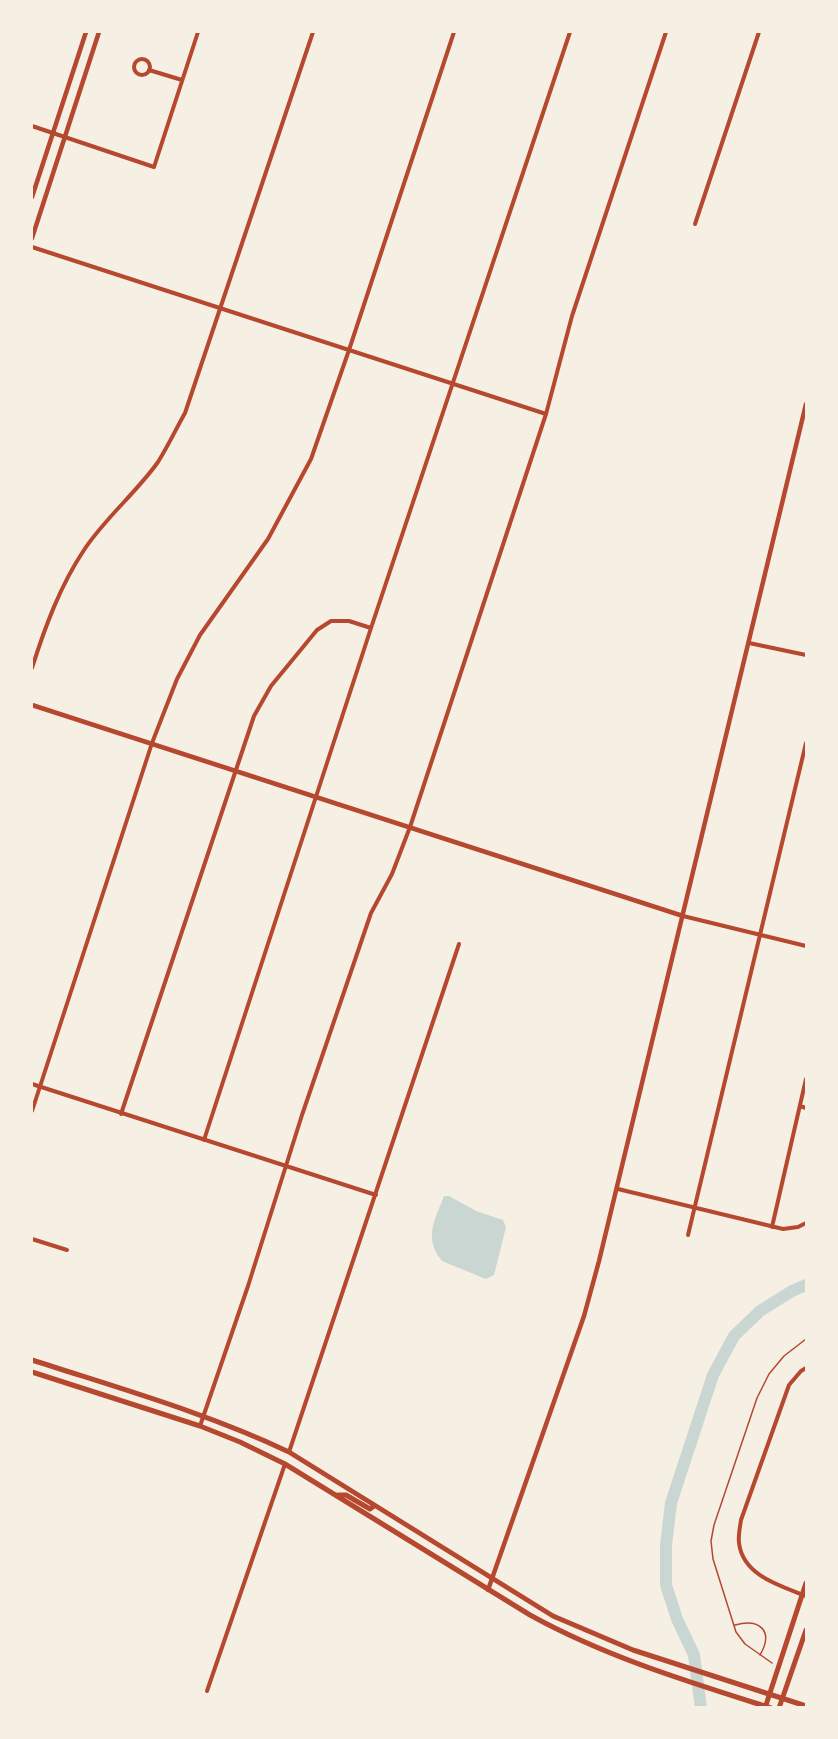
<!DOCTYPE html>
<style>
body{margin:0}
#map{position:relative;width:838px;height:1739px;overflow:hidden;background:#f6efe4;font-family:"Space Grotesk",sans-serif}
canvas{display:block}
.frame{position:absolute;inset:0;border:33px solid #f6efe4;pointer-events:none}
</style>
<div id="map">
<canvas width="838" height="1739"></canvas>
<div class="frame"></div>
</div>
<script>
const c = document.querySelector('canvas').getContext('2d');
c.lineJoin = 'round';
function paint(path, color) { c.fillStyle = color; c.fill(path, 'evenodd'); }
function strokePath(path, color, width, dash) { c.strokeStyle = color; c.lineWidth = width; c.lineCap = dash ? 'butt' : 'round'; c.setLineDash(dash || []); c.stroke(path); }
paint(new Path2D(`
 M 444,1196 L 449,1196 L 476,1211 L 503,1220 L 506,1227 L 494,1275 L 486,1279 L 442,1261 C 423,1238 435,1220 444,1196 Z`), '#c9d6d2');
strokePath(new Path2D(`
 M 701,1708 L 694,1655 L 677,1619 L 666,1585 L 666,1545 L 671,1503 L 713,1375 L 734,1336 L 760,1311 L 792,1291 L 806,1285`), '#c9d6d2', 12);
strokePath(new Path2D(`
 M 735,1625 C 760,1618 774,1631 760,1655
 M 772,1663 L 745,1644 L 736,1632 L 713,1559 L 711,1541 L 714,1525 L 757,1398 L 769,1374 L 784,1356 L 806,1339`), '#b5482f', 1.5);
strokePath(new Path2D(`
 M134 67a8 8 0 1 1 16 0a8 8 0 1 1-16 0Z
 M 149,70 L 182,80
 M 32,126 L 154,167 L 198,32
 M 695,224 L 759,32
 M 32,247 L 546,414
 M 749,643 L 806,655
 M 32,668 C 45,627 60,586 84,550 C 105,518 136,493 158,462 C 168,446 176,429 185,413 L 313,32
 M 683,916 L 806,946
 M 32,1084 L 376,1195
 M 800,1106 L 806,1108
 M 32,1111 L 152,743 L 177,679 L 200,635 L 268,539 L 311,459 L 349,350 L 454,32
 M 121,1114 L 254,716 L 271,686 L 317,630 L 331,621 L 349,621 L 371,628
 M 204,1140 L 371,628 L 570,32
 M 618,1189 L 783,1229 L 798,1227 L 806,1223
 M 772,1227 L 806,1079
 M 688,1235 L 806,743
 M 32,1239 L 67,1250
 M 806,1368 L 801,1371 L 789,1385 L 741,1520 C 740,1527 738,1536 739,1543 C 743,1576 781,1586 806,1596
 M 200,1426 L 248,1286 L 302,1115 L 371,913 L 392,874 L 410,827 L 546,414 L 572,316 L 666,32
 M 289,1452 L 459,944
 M 207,1691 L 285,1464`), '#b5482f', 4);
strokePath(new Path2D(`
 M 32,197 L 86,32
 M 32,238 L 99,32
 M 32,705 L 683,916
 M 488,1590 L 584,1316 L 599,1261 L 806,404`), '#b5482f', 4.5);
strokePath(new Path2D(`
 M 32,1360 C 118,1388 207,1413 289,1452 L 553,1616 L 633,1650 L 806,1706
 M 32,1372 L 200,1426 L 240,1442 L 285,1464 L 530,1615 C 606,1657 689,1682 771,1708
 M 338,1495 L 346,1495 L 370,1509 L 374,1506
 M 765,1708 L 806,1583
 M 779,1708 L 806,1630`), '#b5482f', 5);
</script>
